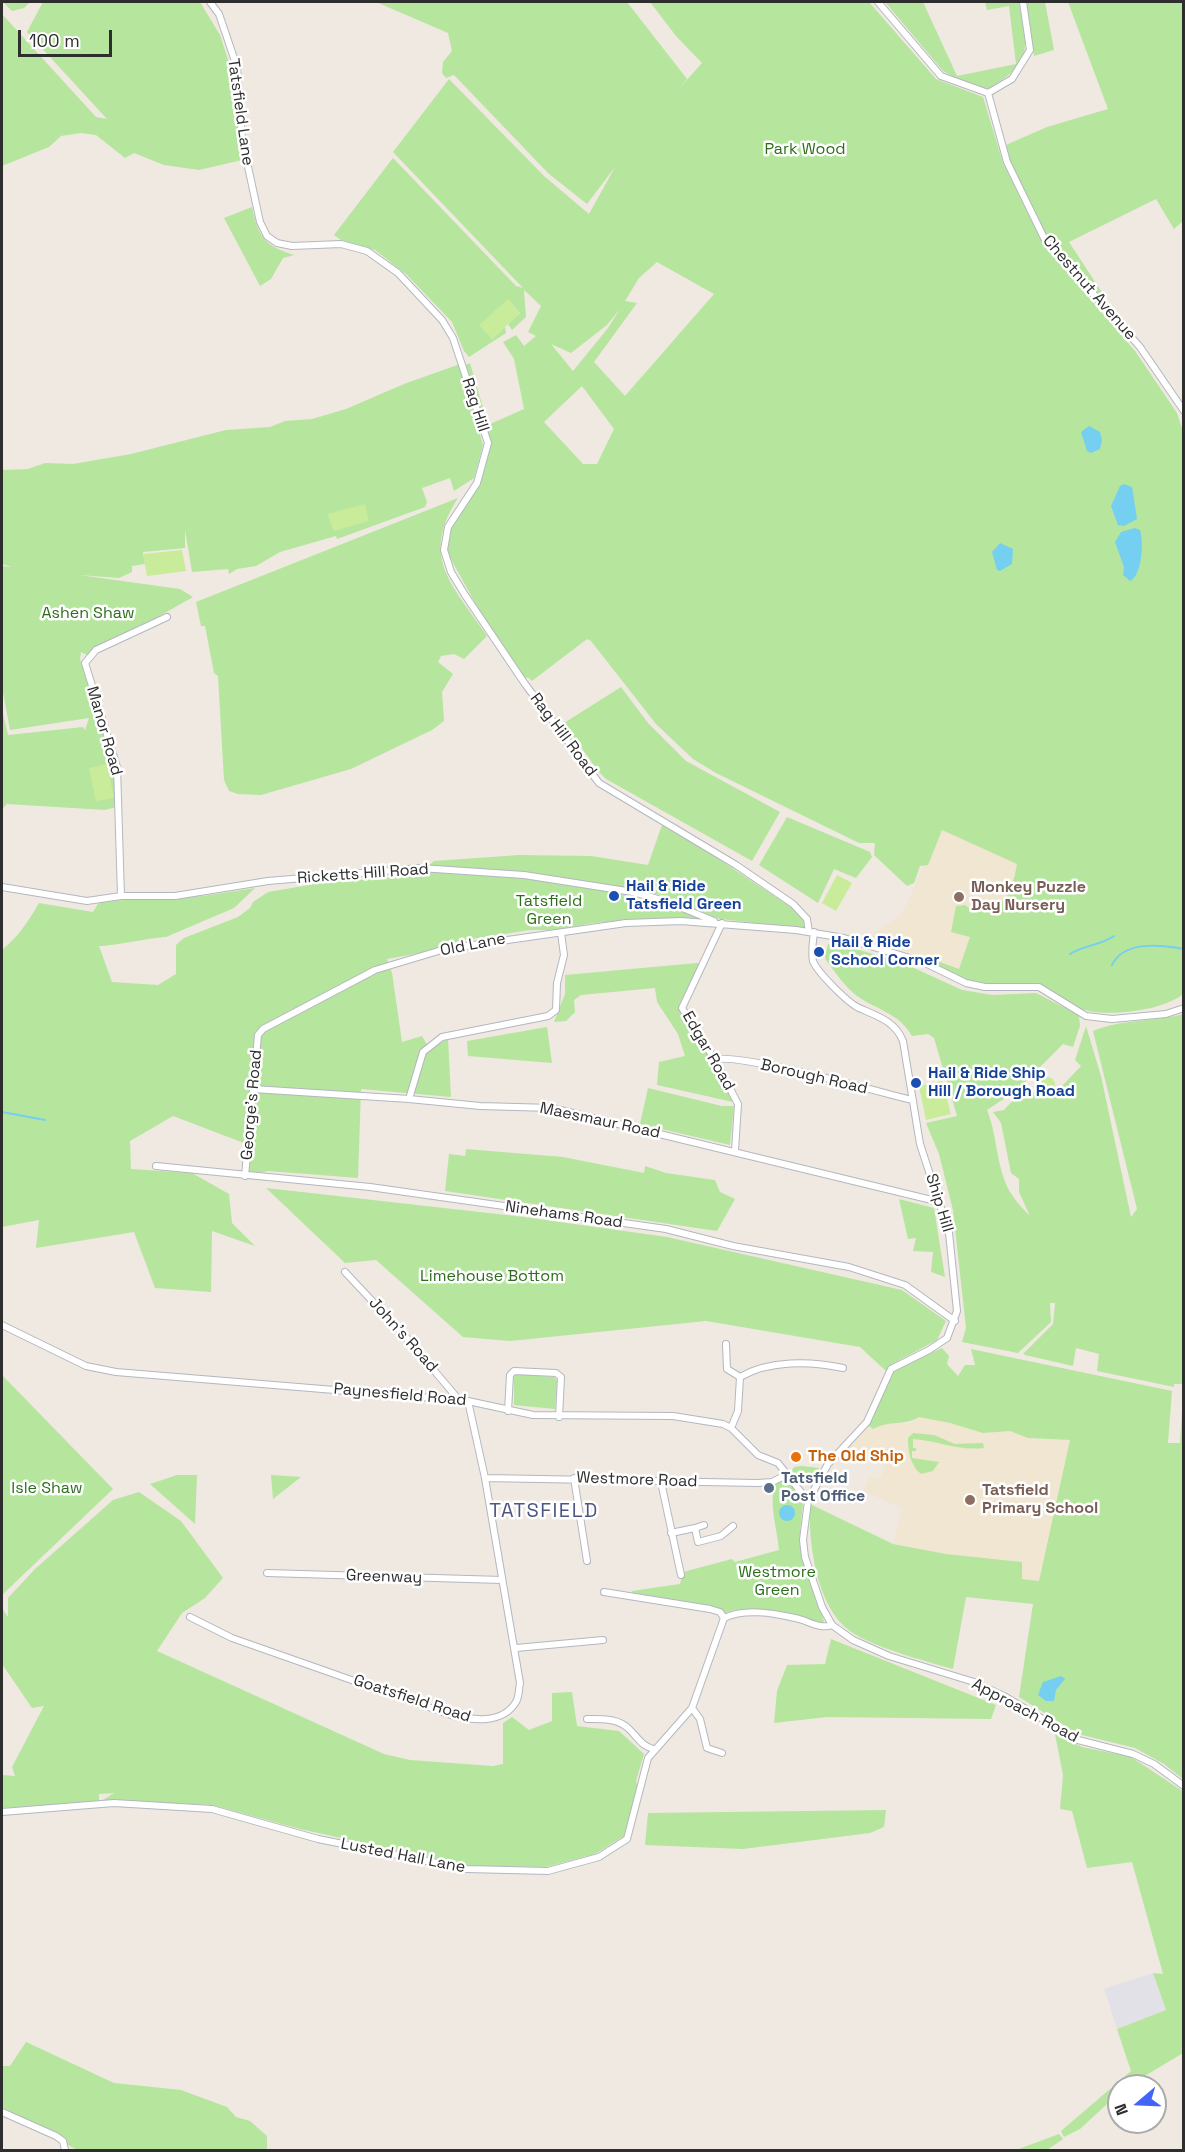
<!DOCTYPE html>
<style>
body{margin:0}
#map{position:relative;width:1185px;height:2152px;overflow:hidden;background:#efe9e1;font-family:"Space Grotesk",sans-serif}
canvas{display:block}
.frame{position:absolute;inset:0;border:3px solid #2e2e2e;pointer-events:none}
.north{position:absolute;left:1107px;top:2074px;width:60px;height:60px;box-sizing:border-box;background:#fff;border:2px solid #ababab;border-radius:50%;rotate:251deg;font-size:16px;font-weight:700;line-height:24px;text-align:center;color:#2e2e2e}
.north::after{content:'';display:block;margin:auto;width:21px;height:27px;background:#4264fb;clip-path:polygon(50% 0,100% 100%,50% 72%,0 100%)}
.scale{position:absolute;left:18px;top:30px;width:94px;height:27px;box-sizing:border-box;border:3px solid #2e2e2e;border-top:0;padding-left:8px;font-size:18px;line-height:21px;white-space:nowrap;color:#2e2e2e;-webkit-text-stroke:4px #fff;paint-order:stroke}
</style>
<div id="map">
<canvas width="1185" height="2152"></canvas>
<div class="frame"></div>
<div class="north">N</div>
<div class="scale">100 m</div>
</div>
<script>
const c = document.querySelector('canvas').getContext('2d');
c.lineJoin = 'round';
function paint(path, color) { c.fillStyle = color; c.fill(path, 'evenodd'); }
function strokePath(path, color, width, dash) { c.strokeStyle = color; c.lineWidth = width; c.lineCap = dash ? 'butt' : 'round'; c.setLineDash(dash || []); c.stroke(path); }
function write(font, color, halo, rows, align = 'center') {
  c.font = font + ' "Space Grotesk",sans-serif'; c.lineWidth = 5; c.setLineDash([]); c.textBaseline = 'middle'; c.strokeStyle = halo; c.fillStyle = color; for (const [text, x, y, turn = 0] of rows) {
    c.save(); c.translate(x, y); c.rotate((+turn || 0) * Math.PI / 180); c.textAlign = isNaN(turn) ? turn : align; if (halo) c.strokeText(text, 0, 0); c.fillText(text, 0, 0); c.restore();
  }
}
paint(new Path2D(`
 M 1153,1973 L 1166,2010 L 1117,2029 L 1104,1989 Z`), '#e3e1e8');
paint(new Path2D(`
 M 940,827 L 1020,863 L 1015,886 L 1003,905 L 971,935 L 959,971 L 936,963 L 923,954 L 918,955 L 868,938 L 898,917 L 906,906 Z
 M 919,1417 L 950,1423 L 983,1433 L 1010,1431 L 1028,1438 L 1070,1440 L 1039,1581 L 1022,1579 L 1022,1562 L 946,1554 L 893,1544 L 902,1508 L 863,1491 L 870,1476 L 880,1479 L 885,1466 L 871,1461 L 848,1447 L 868,1425 L 873,1429 L 885,1423 L 909,1423 Z`), '#f0e6d1');
paint(new Path2D(`
 M 3,2 L 30,2 L 24,8 L 12,11 Z
 M 43,2 L 200,2 L 220,35 L 234,78 L 242,160 L 199,170 L 164,165 L 134,153 L 125,158 L 96,135 L 81,133 L 61,136 L 49,147 L 2,166 L 2,14 L 96,117 L 107,119 L 27,32 Z
 M 376,2 L 627,2 L 687,79 L 676,92 L 702,63 L 676,36 L 650,2 L 869,2 L 936,79 L 983,97 L 1003,163 L 1044,246 L 1135,351 L 1177,413 L 1183,431 L 1182,995 C 1161,1011 1101,1019 1076,1007 C 1063,1001 1055,990 1041,985 C 1019,979 995,989 972,984 C 960,981 947,972 935,966 L 937,961 L 959,969 L 970,937 L 951,932 L 956,906 L 965,905 L 975,912 C 1006,909 1012,893 1017,864 L 942,830 L 928,865 L 920,866 L 914,883 L 907,886 L 874,855 L 875,843 L 859,843 L 716,773 L 693,759 L 656,724 L 591,641 L 587,639 L 532,681 L 528,677 L 525,679 L 478,608 L 448,554 L 448,543 L 452,527 L 477,485 L 490,448 L 465,365 L 470,363 L 488,425 L 524,409 L 514,359 L 503,342 L 516,335 L 524,346 L 536,336 L 528,332 L 541,306 L 524,290 L 526,317 L 512,330 L 508,324 L 520,313 L 508,299 L 492,339 L 505,327 L 506,333 L 469,357 L 464,351 L 452,322 L 406,274 L 375,250 L 341,240 L 334,235 L 393,158 L 516,286 L 523,288 L 393,152 L 449,79 L 544,176 L 589,214 L 615,167 L 587,204 L 549,174 L 454,75 L 446,78 L 442,73 L 443,62 L 452,51 L 448,33 ZM 657,262 L 714,294 L 625,396 L 594,362 L 637,303 L 625,301 L 639,278 ZM 620,309 L 608,328 L 573,371 L 551,344 L 571,353 L 607,325 ZM 582,386 L 614,429 L 597,464 L 583,464 L 544,422 Z
 M 885,2 L 923,2 L 957,76 L 1016,64 L 1009,6 L 987,10 L 985,2 L 1019,2 C 1027,50 1035,61 988,89 L 959,80 L 943,71 Z
 M 1026,2 L 1045,2 L 1054,50 L 1034,56 Z
 M 1068,2 L 1183,2 L 1183,221 L 1174,229 L 1156,199 L 1069,242 L 1103,294 L 1097,295 L 1047,236 L 1010,161 L 1006,145 L 1047,127 L 1108,109 Z
 M 252,207 C 258,237 265,246 294,255 L 283,258 L 271,279 L 260,286 L 224,218 Z
 M 460,364 L 483,445 L 474,478 L 454,491 L 450,478 L 422,488 L 427,502 L 425,507 L 337,539 L 336,536 L 280,552 L 256,566 L 237,569 L 229,574 L 228,569 L 192,572 L 185,530 L 185,548 L 143,552 L 145,564 L 132,566 L 132,572 L 119,578 L 79,575 L 180,589 L 193,597 L 89,656 L 81,652 L 80,659 L 114,770 L 116,807 L 105,810 L 7,804 L 2,809 L 2,709 L 8,735 L 83,727 L 85,730 L 89,718 L 10,730 L 2,687 L 2,566 L 12,567 L 2,564 L 2,470 L 28,469 L 45,463 L 73,464 L 131,454 L 226,430 L 270,427 L 285,421 L 312,419 L 346,409 L 404,384 Z
 M 458,498 C 419,558 453,585 487,636 L 464,659 L 454,654 L 441,656 L 438,662 L 453,674 L 442,692 L 444,721 L 432,730 L 351,769 L 261,795 L 238,794 L 229,791 L 224,780 L 218,676 L 214,673 L 205,626 L 201,626 L 196,602 Z
 M 621,687 L 648,723 L 686,761 L 780,812 L 752,861 L 606,779 L 598,771 L 564,723 Z
 M 787,817 L 870,852 L 872,857 L 856,878 L 834,869 L 818,903 L 759,865 Z
 M 663,822 L 795,910 L 804,919 L 806,929 L 720,919 L 661,895 L 599,883 L 592,888 L 667,904 L 708,921 L 635,920 L 593,923 L 554,930 L 530,930 L 459,941 L 426,952 L 387,959 L 392,973 L 402,1042 L 422,1036 L 426,1043 L 433,1048 L 448,1038 L 451,1097 L 361,1089 L 358,1178 L 268,1171 L 245,1176 L 244,1143 L 173,1116 L 130,1141 L 131,1169 L 192,1173 L 229,1194 L 232,1223 L 255,1246 L 212,1231 L 211,1292 L 155,1288 L 134,1232 L 36,1248 L 39,1220 L 2,1227 L 2,950 C 18,937 28,922 39,903 L 93,912 L 98,904 L 105,901 L 203,896 L 255,888 L 234,908 L 166,937 C 162,936 111,946 99,946 L 112,982 L 158,985 L 176,974 L 176,945 L 184,938 L 238,917 L 250,908 L 253,902 L 268,892 L 315,884 L 418,875 L 434,861 L 519,855 L 591,856 L 648,865 Z
 M 835,943 L 901,962 L 962,990 L 993,995 L 1036,993 L 1079,1015 L 1080,1026 L 1073,1047 L 1063,1044 L 1017,1090 L 987,1110 C 998,1137 996,1171 1012,1195 C 1017,1203 1024,1210 1030,1216 L 1019,1192 L 1019,1179 L 1011,1173 L 1001,1123 L 993,1112 L 1004,1110 L 1024,1089 L 1046,1095 L 1062,1086 L 1081,1066 L 1075,1060 L 1086,1026 L 1101,1076 L 1131,1217 L 1137,1209 L 1093,1031 C 1120,1019 1155,1022 1183,1014 L 1183,1779 L 1164,1764 L 1135,1748 L 1078,1734 L 1019,1697 L 1033,1604 L 966,1597 L 953,1669 C 925,1661 872,1647 850,1631 C 816,1607 808,1541 810,1504 L 893,1544 L 946,1554 L 1022,1562 L 1022,1579 L 1039,1581 L 1070,1440 L 1028,1438 L 1010,1431 L 983,1433 L 950,1423 L 919,1417 C 904,1426 890,1420 873,1429 L 868,1425 L 893,1371 L 942,1348 L 949,1356 L 947,1364 L 958,1376 L 965,1365 L 975,1365 L 971,1349 L 1172,1391 L 1168,1443 L 1180,1443 L 1183,1392 L 1182,1384 L 1174,1384 L 1174,1387 L 1097,1371 L 1099,1354 L 1076,1348 L 1073,1366 L 1025,1355 L 1023,1354 L 1053,1324 L 1055,1303 L 1050,1303 L 1051,1322 L 1018,1353 L 962,1342 L 966,1328 L 953,1210 L 939,1154 L 926,1123 L 957,1116 L 934,1038 L 928,1034 L 912,1036 C 899,1013 877,1010 857,996 C 845,987 835,972 826,960 L 825,956 L 828,944 Z
 M 697,963 L 700,964 L 679,1005 L 680,1012 L 702,1044 L 733,1102 L 657,1085 L 659,1062 L 685,1056 L 678,1034 L 657,1002 L 655,988 L 581,995 L 574,1000 L 575,1012 L 566,1021 L 554,1022 L 565,994 L 565,975 Z
 M 547,1027 L 552,1063 L 468,1056 L 467,1041 Z
 M 648,1088 L 722,1106 L 734,1106 L 730,1145 L 640,1124 Z
 M 466,1149 L 563,1157 L 644,1173 L 645,1166 L 666,1173 L 715,1180 L 720,1192 L 735,1199 L 717,1231 L 445,1191 L 449,1154 L 465,1156 Z
 M 266,1188 L 524,1217 L 667,1237 L 902,1290 L 946,1321 L 937,1340 L 894,1363 L 886,1371 L 860,1347 L 706,1321 L 510,1341 L 463,1337 L 376,1260 L 345,1263 Z
 M 899,1199 L 934,1208 L 945,1277 L 931,1272 L 933,1252 L 913,1251 L 916,1238 L 908,1239 Z
 M 516,1374 L 554,1377 L 557,1380 L 555,1409 L 514,1405 L 514,1377 Z
 M 2,1375 L 113,1489 L 2,1595 Z
 M 913,1433 L 934,1435 L 955,1444 L 983,1443 L 984,1448 C 957,1451 940,1441 913,1439 L 913,1448 L 916,1448 L 916,1451 L 912,1451 L 912,1458 L 939,1462 L 933,1471 L 921,1474 C 910,1465 908,1451 908,1438 Z
 M 802,1466 L 819,1468 L 819,1474 L 810,1486 L 791,1477 L 790,1473 L 794,1467 Z
 M 177,1475 L 197,1475 L 195,1524 L 150,1484 Z
 M 271,1475 L 301,1477 L 273,1499 Z
 M 784,1479 L 804,1494 L 800,1531 L 802,1557 L 824,1621 L 822,1624 C 797,1615 746,1602 722,1614 L 632,1596 L 632,1591 L 680,1584 L 683,1572 L 732,1559 L 735,1562 L 779,1550 C 778,1531 766,1497 778,1480 Z
 M 139,1492 L 181,1521 L 223,1578 L 205,1598 L 182,1613 L 157,1651 L 384,1754 L 410,1760 L 493,1766 L 503,1764 L 503,1723 L 512,1717 L 529,1730 L 552,1721 L 552,1693 L 572,1692 L 577,1726 L 619,1731 L 644,1754 L 636,1781 L 638,1789 L 624,1836 L 595,1854 L 546,1867 L 469,1866 L 300,1829 L 212,1805 L 103,1800 L 114,1793 L 99,1794 L 99,1802 L 2,1808 L 2,1775 L 15,1776 L 12,1767 L 44,1706 L 32,1708 L 2,1664 L 2,1608 L 8,1617 L 8,1598 L 35,1569 L 113,1500 Z
 M 831,1639 L 996,1705 L 991,1719 L 827,1717 L 774,1723 L 777,1691 L 787,1665 L 825,1664 Z
 M 1055,1734 L 1082,1747 L 1131,1757 L 1184,1792 L 1183,2053 L 1128,2086 L 1119,2086 L 1119,2093 L 1080,2129 L 1064,2137 L 1061,2131 L 1131,2071 L 1117,2029 L 1166,2010 L 1153,1973 L 1163,1974 L 1132,1862 L 1087,1868 L 1072,1811 L 1060,1809 L 1063,1775 Z
 M 886,1810 L 884,1827 L 870,1833 L 743,1849 L 645,1845 L 648,1813 Z
 M 26,2042 L 114,2083 L 181,2090 L 227,2107 L 236,2117 L 250,2121 L 267,2136 L 267,2150 L 77,2150 L 2,2107 L 2,2066 L 10,2066 Z
 M 1059,2134 L 1063,2139 L 1047,2150 L 1016,2150 Z`), '#b6e59e');
paint(new Path2D(`
 M 508,299 L 520,313 L 492,339 L 479,325 Z
 M 365,504 L 369,521 L 334,531 L 327,514 Z
 M 182,550 L 186,571 L 147,576 L 143,554 Z
 M 107,764 L 114,798 L 96,801 L 89,768 Z
 M 837,875 L 852,883 L 836,911 L 822,903 Z
 M1039 1085a8 8 0 1 1 16 0a8 8 0 1 1-16 0Z
 M 942,1081 L 951,1114 L 926,1120 L 919,1086 Z`), '#c9ec9a');
paint(new Path2D(`
 M 1089,426 L 1100,432 L 1102,440 L 1100,449 L 1091,453 L 1087,451 L 1081,432 Z
 M 1124,484 L 1132,487 L 1137,519 L 1124,526 L 1118,525 L 1111,506 L 1120,486 Z
 M 1135,528 L 1140,530 C 1144,542 1142,576 1130,581 L 1123,575 L 1124,567 L 1115,542 L 1121,532 Z
 M 1000,543 L 1013,549 L 1012,564 L 1000,571 L 997,570 L 992,552 Z
 M779 1513a8 8 0 1 1 16 0a8 8 0 1 1-16 0Z
 M 1061,1676 L 1065,1679 L 1056,1690 L 1054,1701 L 1046,1701 L 1038,1695 L 1043,1682 Z`), '#75cff0');
strokePath(new Path2D(`
 M 1070,954 C 1084,945 1099,946 1114,936
 M 1112,965 C 1124,940 1161,945 1184,949
 M 2,1112 L 45,1120`), '#75cff0', 2);
const street = new Path2D(`
 M 210,2 L 219,14 L 237,67 L 242,139 L 260,222 L 267,236 L 277,243 L 292,246 L 341,244 L 367,251 L 398,273 L 442,320 L 453,338 L 488,443 L 477,483 L 448,527 L 444,550 L 451,572 L 465,595 L 525,684 L 599,783 L 736,865 L 793,904 L 807,919 L 809,932
 M 878,2 L 941,76 L 988,93
 M 988,93 L 1007,162 L 1044,238 L 1140,347 L 1184,411
 M 988,93 L 1012,79 L 1030,50 L 1023,2
 M 2,887 L 87,901 L 121,896 L 175,896 L 268,881 L 420,868 L 524,875 L 633,892 L 668,902 L 714,921
 M 121,896 L 117,767 L 85,663 L 96,650 L 167,617
 M 722,923 L 682,1008 L 715,1060 L 738,1104 L 735,1151
 M 814,932 C 813,941 811,952 813,961 C 817,972 848,1003 859,1008 C 877,1016 895,1021 903,1041 L 920,1144 L 949,1233 L 957,1311 L 947,1338 L 929,1350 L 891,1369 L 867,1422 L 828,1464 L 808,1501 L 803,1540 L 805,1557 L 822,1607 L 832,1625 L 853,1640 L 889,1656 L 974,1682 L 1004,1696 L 1078,1740 L 1133,1754 L 1154,1764 L 1184,1786
 M 715,1060 C 733,1051 883,1093 912,1100
 M 253,1089 L 409,1099 L 480,1106 L 552,1108 L 940,1202
 M 409,1099 L 423,1052 L 442,1037 L 548,1016 L 556,1010 L 557,983 L 564,955 L 561,933
 M 156,1166 L 370,1187 L 666,1229 L 733,1246 L 849,1267 L 905,1285 L 955,1321
 M 245,1176 L 258,1035 L 263,1029 L 375,970 L 445,949 L 626,923 L 681,921 L 796,930 L 844,938 L 923,962 L 966,983 L 985,987 L 1039,987 L 1086,1016 L 1112,1019 L 1166,1014 L 1184,1008
 M 345,1272 L 405,1336 L 459,1400
 M 2,1325 L 86,1366 L 116,1372 L 468,1401 L 533,1415 L 673,1416 L 723,1424 L 731,1428 L 758,1455 L 778,1463 L 808,1501
 M 726,1344 L 727,1369 L 740,1377 C 769,1360 811,1361 843,1368
 M 508,1411 L 510,1375 L 514,1371 L 556,1373 L 561,1377 L 559,1417
 M 731,1428 L 738,1411 L 740,1377
 M 485,1478 L 758,1483 L 772,1482 L 786,1475
 M 574,1478 L 587,1561
 M 661,1482 L 681,1575
 M 695,1528 L 704,1525
 M 671,1533 L 695,1528 L 698,1542 L 721,1536 L 733,1526
 M 267,1573 L 502,1580
 M 604,1592 L 710,1609 L 720,1612 L 724,1618
 M 190,1617 L 232,1638 L 451,1715 C 472,1720 502,1725 516,1702 C 519,1697 519,1688 520,1683 L 485,1478 L 468,1401
 M 516,1648 L 603,1640
 M 692,1708 L 700,1719 L 707,1748 L 722,1753
 M 587,1719 C 602,1719 619,1718 630,1730 C 639,1739 641,1745 653,1749
 M 2,1812 L 114,1803 L 212,1809 L 318,1839 L 467,1869 L 548,1871 L 599,1857 L 627,1839 L 648,1758 L 692,1708 L 724,1618 C 745,1608 773,1613 795,1618 C 807,1620 820,1630 832,1625
 M 2,2112 L 56,2136 L 63,2141 L 65,2150`);
strokePath(street, '#b4b7c1', 8);
strokePath(street, '#fff', 6);
for (const [x, y, r, color] of [
 [614,896,6,"#1a4fb4"],
 [959,897,6,"#8d6e63"],
 [819,952,6,"#1a4fb4"],
 [916,1083,6,"#1a4fb4"],
 [796,1457,6,"#e8710a"],
 [769,1488,6,"#5c6f8a"],
 [970,1500,6,"#8d6e63"]
]) { const dot = new Path2D(); dot.arc(x, y, r, 0, 2 * Math.PI); c.fillStyle = color; c.fill(dot); strokePath(dot, '#fff', 2); }
write('16px', '#2e2e2e', '#fff', [
 ["Tatsfield Lane",240,112,82],
 ["Chestnut Avenue",1089,288,49],
 ["Rag Hill",475,405,72],
 ["Manor Road",104,731,74],
 ["Rag Hill Road",563,735,53],
 ["Ricketts Hill Road",363,874,-4],
 ["Old Lane",473,945,-11],
 ["Edgar Road",708,1051,60],
 ["Borough Road",814,1077,13],
 ["George's Road",252,1105,-85],
 ["Maesmaur Road",600,1121,12],
 ["Ship Hill",939,1203,73],
 ["Ninehams Road",564,1215,8],
 ["John's Road",403,1335,48],
 ["Paynesfield Road",400,1395,5],
 ["Westmore Road",637,1480,2],
 ["Greenway",384,1577,2],
 ["Goatsfield Road",412,1699,18],
 ["Approach Road",1025,1711,28],
 ["Lusted Hall Lane",403,1856,11]
]);
write('16px', '#2c6e1b', '#fff', [
 ["Park Wood",805,150],
 ["Ashen Shaw",88,614],
 ["Tatsfield",549,902],
 ["Green",549,920],
 ["Limehouse Bottom",492,1277],
 ["Isle Shaw",47,1489],
 ["Westmore",777,1573],
 ["Green",777,1591]
]);
write('bold 16px', '#164399', '#fff', [
 ["Hail & Ride",626,887],
 ["Tatsfield Green",626,905],
 ["Hail & Ride",831,943],
 ["School Corner",831,961],
 ["Hail & Ride Ship",928,1074],
 ["Hill / Borough Road",928,1092]
], 'left');
write('bold 16px', '#785e54', '#fff', [
 ["Monkey Puzzle",971,888],
 ["Day Nursery",971,906],
 ["Tatsfield",982,1491],
 ["Primary School",982,1509]
], 'left');
write('bold 16px', '#c56008', '#fff', [
 ["The Old Ship",808,1457]
], 'left');
write('bold 16px', '#4e5e75', '#fff', [
 ["Tatsfield",781,1479],
 ["Post Office",781,1497]
], 'left');
c.letterSpacing = '1.5px';
write('20px', '#4d5680', '#fff', [
 ["TATSFIELD",544,1512]
]);
c.letterSpacing = '0px';
</script>
